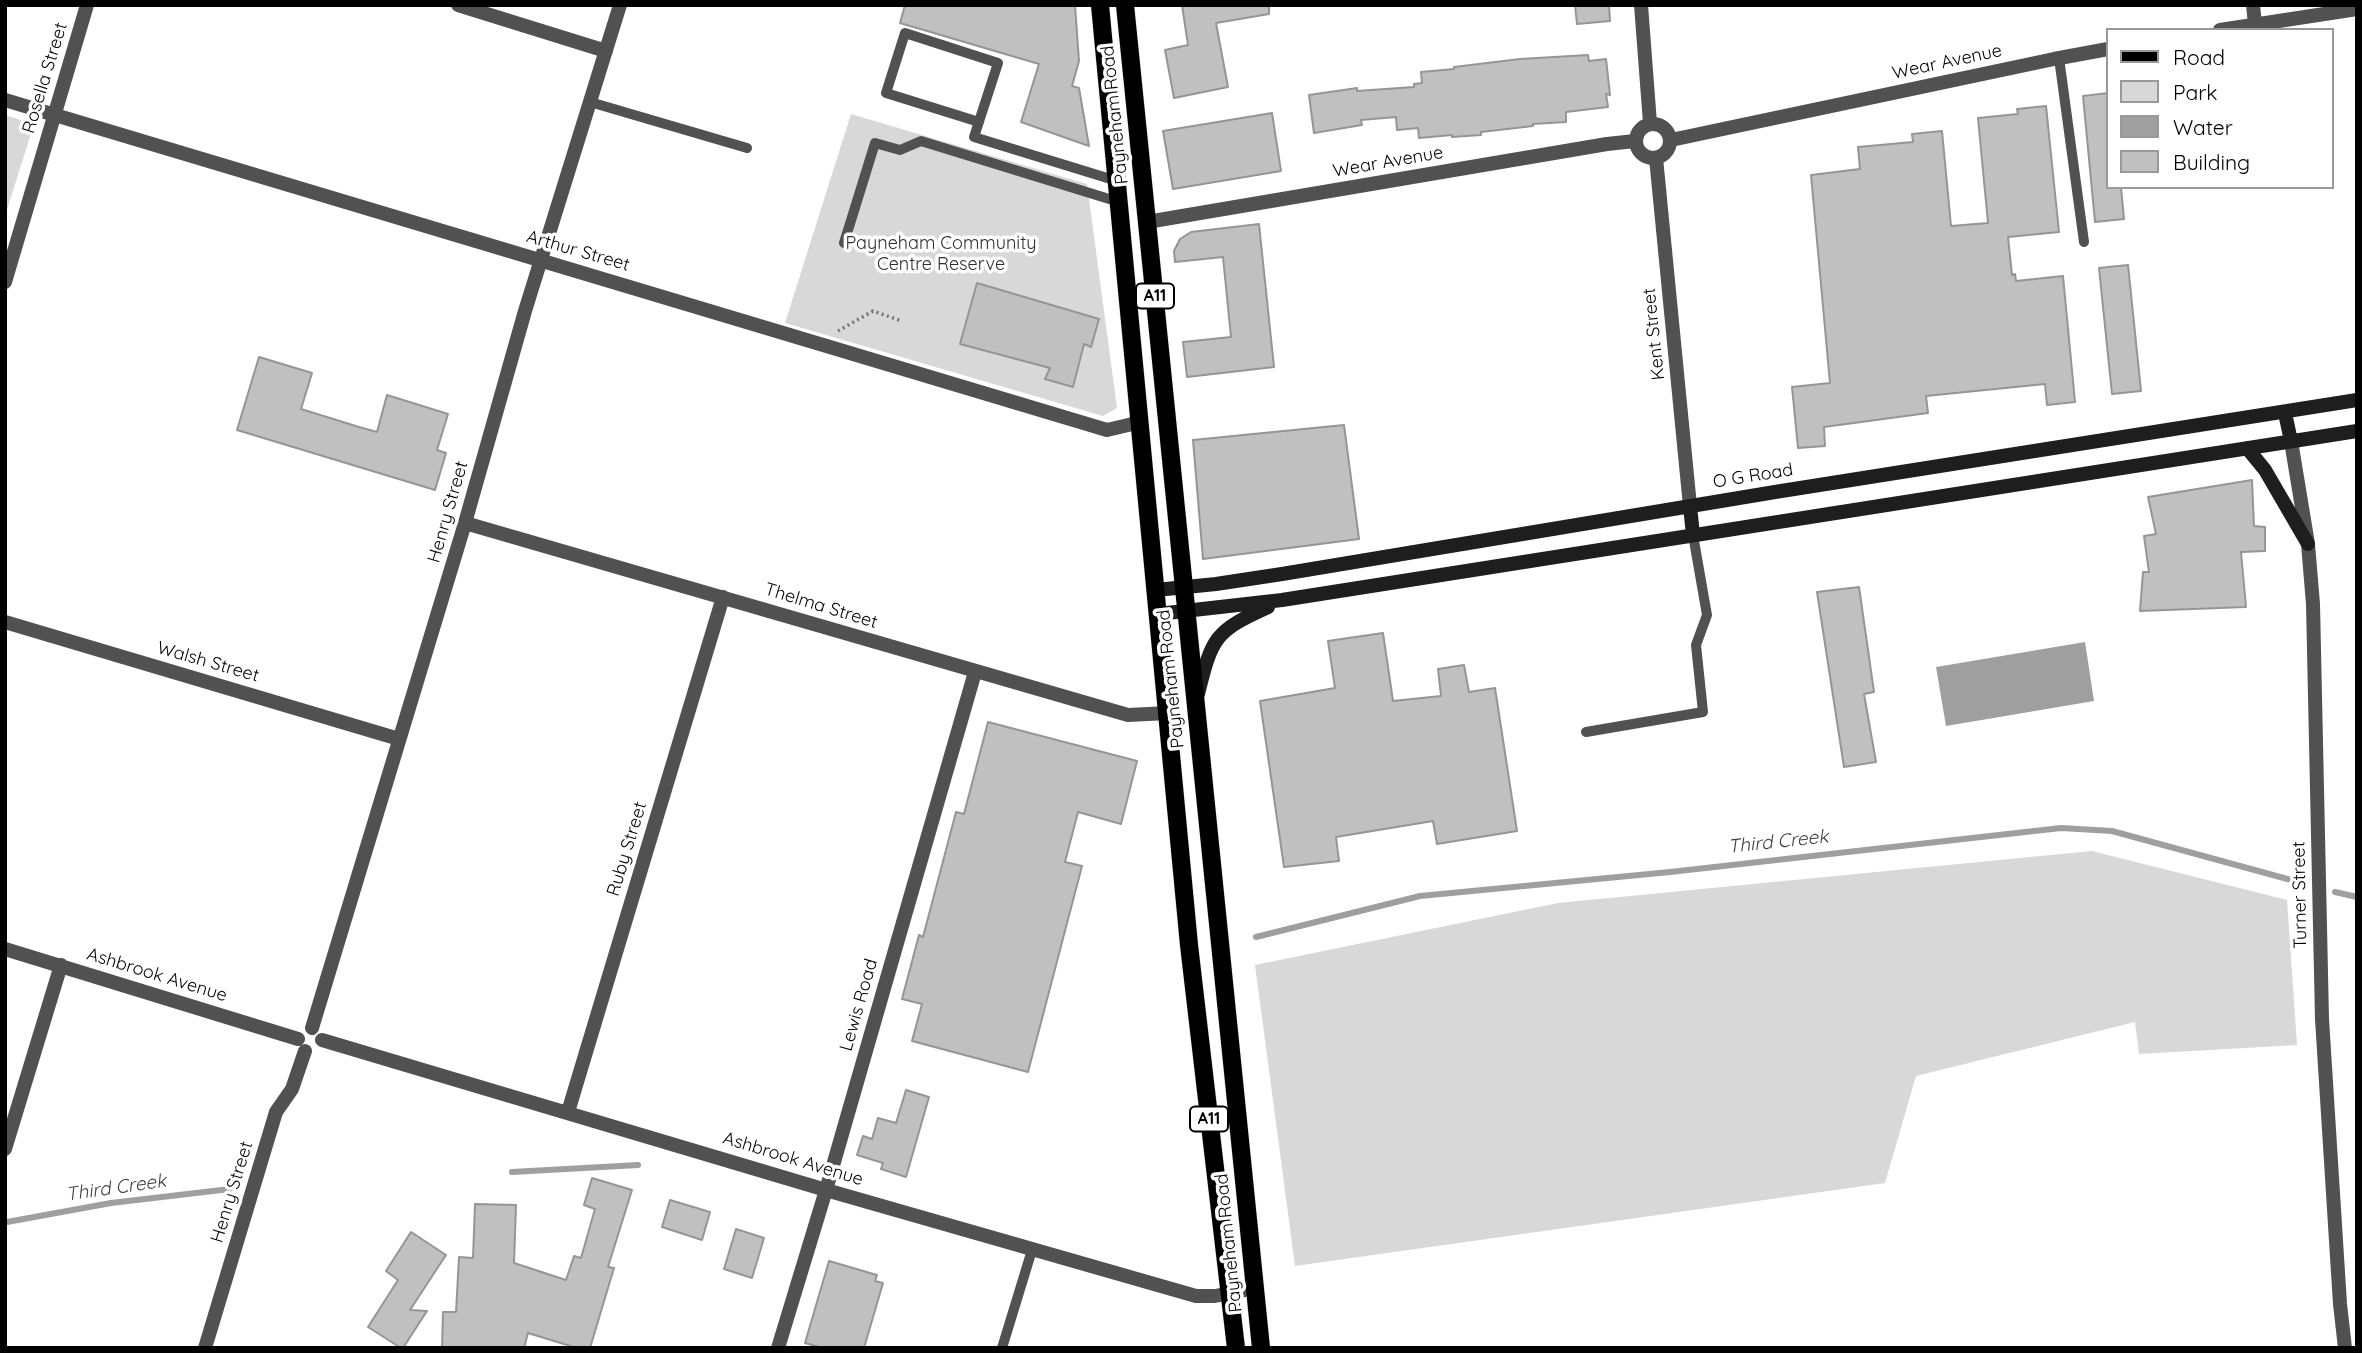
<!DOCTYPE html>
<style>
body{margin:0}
#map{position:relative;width:2362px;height:1353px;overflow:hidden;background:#fff;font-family:Quicksand,sans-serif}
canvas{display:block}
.frame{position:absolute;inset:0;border:7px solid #000;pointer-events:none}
.legend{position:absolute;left:2106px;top:28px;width:228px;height:161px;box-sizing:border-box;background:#fff;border:2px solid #999;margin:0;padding:9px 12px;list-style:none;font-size:21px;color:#000}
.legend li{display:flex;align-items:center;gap:14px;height:35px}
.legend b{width:35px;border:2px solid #999}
</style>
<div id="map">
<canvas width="2362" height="1353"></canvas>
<div class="frame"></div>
<ul class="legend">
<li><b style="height:9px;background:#000"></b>Road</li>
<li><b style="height:19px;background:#d8d8d8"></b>Park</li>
<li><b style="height:19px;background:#9f9f9f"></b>Water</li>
<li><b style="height:19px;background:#c0c0c0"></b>Building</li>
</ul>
</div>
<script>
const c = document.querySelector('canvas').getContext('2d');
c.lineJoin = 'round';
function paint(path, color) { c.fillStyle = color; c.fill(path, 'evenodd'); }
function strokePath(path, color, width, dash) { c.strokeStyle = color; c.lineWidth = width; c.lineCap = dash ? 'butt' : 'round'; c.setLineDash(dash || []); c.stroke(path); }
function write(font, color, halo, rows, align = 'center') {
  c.font = font + ' Quicksand,sans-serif'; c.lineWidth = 7; c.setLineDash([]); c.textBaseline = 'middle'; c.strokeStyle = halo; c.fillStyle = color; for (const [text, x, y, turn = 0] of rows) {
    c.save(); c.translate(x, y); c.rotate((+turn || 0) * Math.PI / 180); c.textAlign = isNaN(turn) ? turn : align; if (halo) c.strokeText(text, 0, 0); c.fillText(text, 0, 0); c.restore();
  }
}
paint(new Path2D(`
 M 851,114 L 1087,184 L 1117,408 L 1103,416 L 785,323 Z
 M 5,115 L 34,124 L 5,216 Z
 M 2092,851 L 2287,900 L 2297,1045 L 2139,1054 L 2135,1022 L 1916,1076 L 1885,1183 L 1295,1266 L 1255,965 L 1558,903 Z`), '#d8d8d8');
paint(new Path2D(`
 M 2085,642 L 2094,701 L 1946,726 L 1936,667 Z`), '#9f9f9f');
strokePath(new Path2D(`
 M 2335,892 L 2357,897
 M 1256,937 L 1420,896 L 1670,872 L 2061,828 L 2112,831 L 2302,883
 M 512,1172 L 638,1165
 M 7,1222 L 111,1203 L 230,1189`), '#9f9f9f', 6);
const building = new Path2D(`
 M 905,5 L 1075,5 L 1079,61 L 1072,86 L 1079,88 L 1089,146 L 1021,122 L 1039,64 L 900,23 Z
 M 1182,5 L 1269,5 L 1269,14 L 1216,23 L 1228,87 L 1174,98 L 1165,50 L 1188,45 Z
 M 1575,5 L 1609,5 L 1610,21 L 1577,24 Z
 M 1588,55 L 1589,61 L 1606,59 L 1610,95 L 1606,94 L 1608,107 L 1566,112 L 1566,122 L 1533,124 L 1533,126 L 1481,132 L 1481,135 L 1452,137 L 1452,135 L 1419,138 L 1418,128 L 1397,130 L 1396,117 L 1361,120 L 1362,125 L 1314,133 L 1309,95 L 1357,88 L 1357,91 L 1414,87 L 1414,84 L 1422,83 L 1421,72 L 1454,69 L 1454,67 L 1520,59 Z
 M 2108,93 L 2108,187 L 2121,187 L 2124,219 L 2095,222 L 2083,96 Z
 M 2046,106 L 2059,232 L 2008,237 L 2012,275 L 2015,274 L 2016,281 L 2063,276 L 2075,402 L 2047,405 L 2045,384 L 1926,396 L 1928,413 L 1824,427 L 1825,446 L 1798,448 L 1792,387 L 1830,383 L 1811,175 L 1860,169 L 1858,147 L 1913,142 L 1912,134 L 1942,131 L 1951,226 L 1988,223 L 1978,118 L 2018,114 L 2017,109 Z
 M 1272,113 L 1281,171 L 1173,189 L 1163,131 Z
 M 1259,224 L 1274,367 L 1187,377 L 1183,342 L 1231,337 L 1223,257 L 1175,262 L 1174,251 L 1180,239 L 1191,232 Z
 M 2128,265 L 2141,391 L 2112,394 L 2099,268 Z
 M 977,283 L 1099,319 L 1091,347 L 1084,344 L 1073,387 L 1045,379 L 1050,368 L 960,344 Z
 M 259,357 L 312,373 L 301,409 L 359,427 L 377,432 L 387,395 L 448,414 L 437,450 L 446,453 L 435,490 L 237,430 Z
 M 1344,425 L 1359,539 L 1203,559 L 1193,440 Z
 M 2252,480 L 2254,526 L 2265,527 L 2265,551 L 2241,552 L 2246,607 L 2140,611 L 2143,572 L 2149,572 L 2144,536 L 2156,534 L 2148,497 Z
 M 1859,587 L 1874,692 L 1864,694 L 1876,762 L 1844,767 L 1817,592 Z
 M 1383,633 L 1393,701 L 1441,696 L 1438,669 L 1464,665 L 1469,692 L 1495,688 L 1517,831 L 1437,844 L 1433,821 L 1336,837 L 1339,861 L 1284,867 L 1260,701 L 1335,688 L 1328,641 Z
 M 988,722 L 1137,761 L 1121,824 L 1078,812 L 1065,862 L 1082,866 L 1028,1072 L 912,1041 L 922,1004 L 902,999 L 919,935 L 923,937 L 956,812 L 964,814 Z
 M 906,1090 L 929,1097 L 906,1177 L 881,1169 L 883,1163 L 857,1155 L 863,1136 L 872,1139 L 878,1118 L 896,1123 Z
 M 592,1178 L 632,1190 L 608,1267 L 614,1268 L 590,1348 L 577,1348 L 528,1333 L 524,1348 L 442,1348 L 443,1312 L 456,1312 L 459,1257 L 473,1258 L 475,1204 L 516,1205 L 514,1263 L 566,1280 L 574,1256 L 581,1258 L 595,1209 L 584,1205 Z
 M 670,1200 L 710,1212 L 702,1240 L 662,1227 Z
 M 736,1229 L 764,1238 L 752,1278 L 724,1269 Z
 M 411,1232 L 446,1255 L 410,1310 L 427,1311 L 403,1348 L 401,1348 L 368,1327 L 398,1280 L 386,1271 Z
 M 829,1261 L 877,1275 L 875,1281 L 883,1283 L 864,1348 L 823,1348 L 805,1343 Z`);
paint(building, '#c0c0c0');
strokePath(building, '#959595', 2);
const primary = new Path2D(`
 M 1100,5 L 1189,945 L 1236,1348
 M 1125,5 L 1261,1348`);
strokePath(primary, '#dbdbdb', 19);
strokePath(new Path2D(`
 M 838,331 L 873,311 L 902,321`), '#737373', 3.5, [2, 3.5]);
strokePath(new Path2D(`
 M 2059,58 L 2084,242
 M 590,102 L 747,148
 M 979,122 L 886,93 L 905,33 L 998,63 L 974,137 L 1117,181
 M 844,243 L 875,143 L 900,150 L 921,141 L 1119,202
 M 1586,732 L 1703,712 L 1696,645 L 1707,615 L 1693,535
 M 1002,1348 L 1032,1250`), '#515151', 10);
strokePath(new Path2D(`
 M 458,5 L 606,51
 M 1641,5 L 1650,123
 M 2253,5 L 2255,24
 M 2220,30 L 2357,9
 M 5,100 L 1107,430 L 1141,422
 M1636 141a17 17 0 1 1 34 0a17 17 0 1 1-34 0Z
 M 1671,140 L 2054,59 L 2108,49
 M 1656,158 L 1690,506
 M 1147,222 L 1607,144 L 1635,141
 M 5,282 L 87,5
 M 2291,441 L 2308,544 L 2313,604 L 2322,1019 L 2340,1304 L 2345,1348
 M 465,523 L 1128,715 L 1168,713
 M 5,622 L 399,739
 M 5,949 L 298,1039
 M 312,1028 L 465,523 L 525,311 L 620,5
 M 322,1040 L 826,1190 L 1196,1296 L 1215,1296 L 1255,1288
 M 568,1112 L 723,597
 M 5,1149 L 61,965
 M 205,1348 L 276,1112 L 292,1089 L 305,1051
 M 778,1348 L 826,1190 L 975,672`), '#515151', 14);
strokePath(new Path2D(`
 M 2285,413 L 2291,441
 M 2247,448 L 2265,470 L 2308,544
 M 1690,506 L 1693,535
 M 1156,590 L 1216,584 L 1282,574 L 1775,492 L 2357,400
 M 1158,614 L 1282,600 L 2357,431
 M 1198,694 C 1212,637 1215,631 1268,607`), '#1e1e1e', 14);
strokePath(primary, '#000', 18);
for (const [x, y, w] of [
 [1155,296,38],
 [1209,1119,38]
]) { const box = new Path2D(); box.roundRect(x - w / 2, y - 12.5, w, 25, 5); c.fillStyle = '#fff'; c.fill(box); strokePath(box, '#000', 2); }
write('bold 16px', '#000', null, [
 ["A11",1155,296],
 ["A11",1209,1119]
]);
write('18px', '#000', '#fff', [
 ["Wear Avenue",1947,62,-12],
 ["Rosella Street",45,78,-73],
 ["Payneham Road",1115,115,-96],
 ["Wear Avenue",1388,162,-10],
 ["Arthur Street",578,251,16],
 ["Kent Street",1654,334,-96],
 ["O G Road",1753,476,-9],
 ["Henry Street",448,512,-74],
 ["Thelma Street",821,606,17],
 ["Walsh Street",208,662,16],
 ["Payneham Road",1171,679,-96],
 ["Ruby Street",627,849,-73],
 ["Turner Street",2300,895,-91],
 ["Ashbrook Avenue",157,975,17],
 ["Lewis Road",859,1005,-74],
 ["Ashbrook Avenue",793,1159,17],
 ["Henry Street",232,1192,-73],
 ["Payneham Road",1229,1243,-96]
]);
write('18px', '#2f2f2f', '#fff', [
 ["Payneham Community",941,244],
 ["Centre Reserve",941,265]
]);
write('italic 19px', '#404040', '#fff', [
 ["Third Creek",1778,842,-6],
 ["Third Creek",116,1188,-8]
]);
</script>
